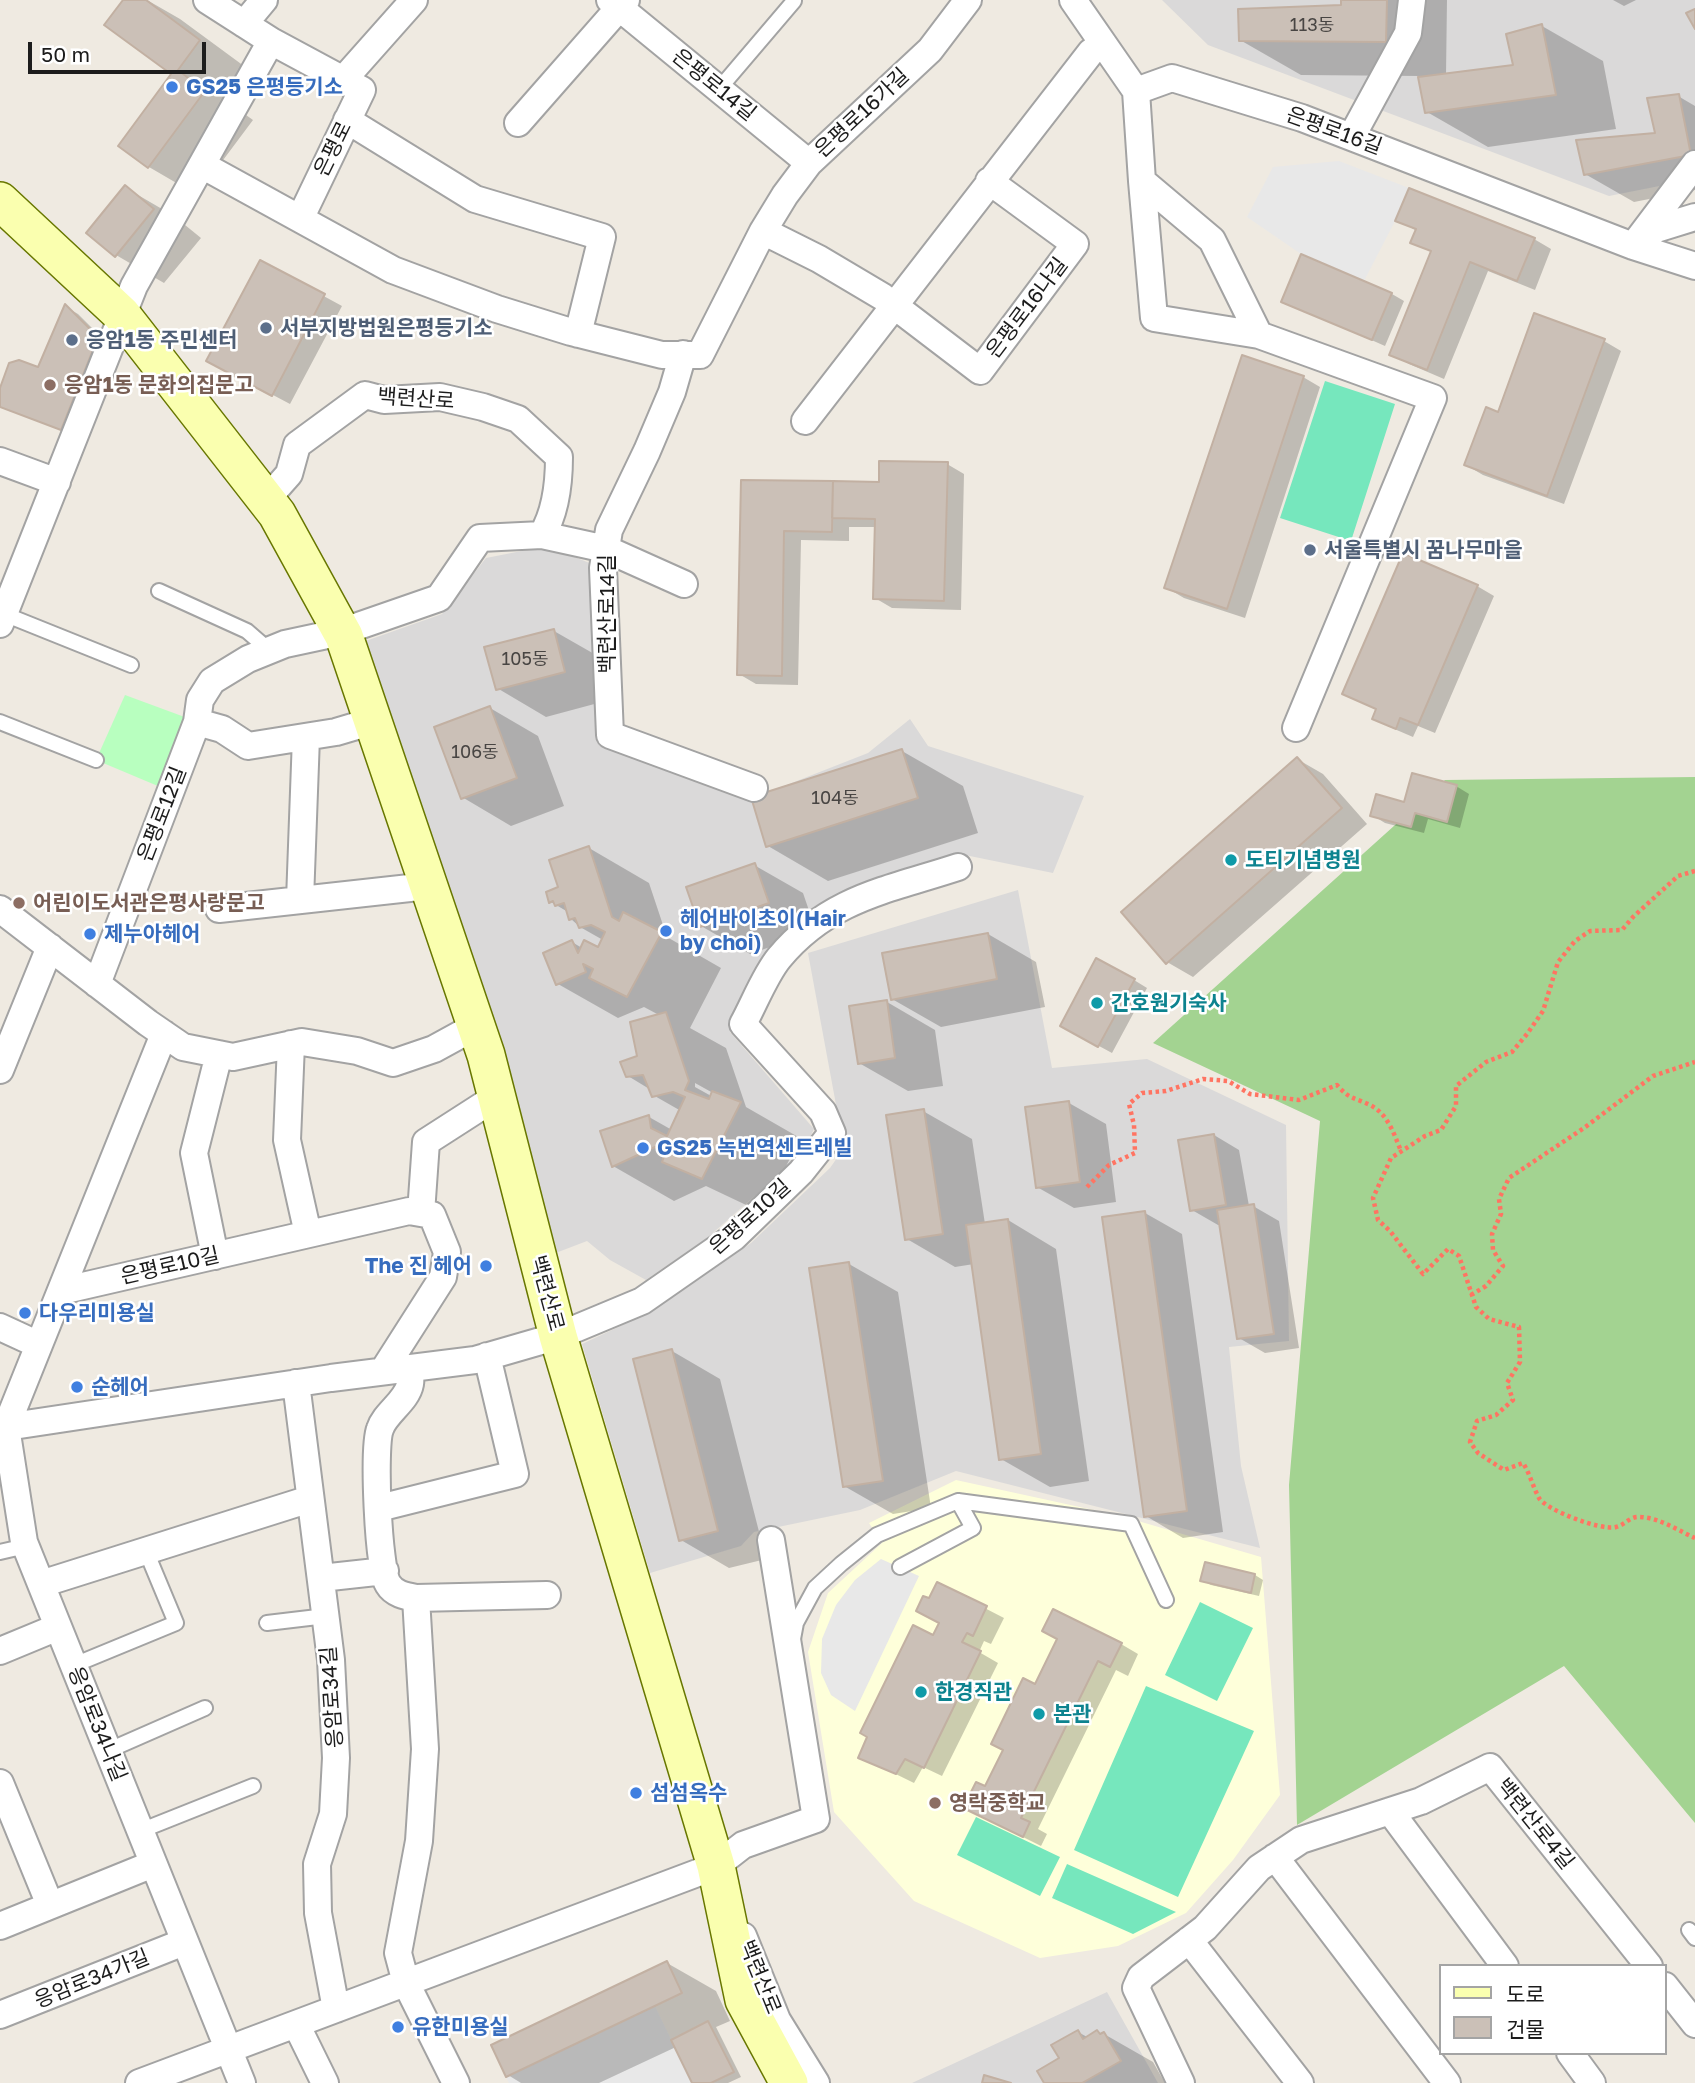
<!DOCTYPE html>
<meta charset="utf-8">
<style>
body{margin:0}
#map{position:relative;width:1695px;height:2083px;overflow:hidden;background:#efeae1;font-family:"Golos Text","Noto Sans KR",sans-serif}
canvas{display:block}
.legend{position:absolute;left:1439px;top:1964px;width:228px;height:91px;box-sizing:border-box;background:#fff;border:2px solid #a4a4a4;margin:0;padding:9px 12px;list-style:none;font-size:21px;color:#1c1c1c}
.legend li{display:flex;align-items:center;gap:14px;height:35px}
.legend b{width:35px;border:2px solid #a4a4a4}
.scale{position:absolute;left:28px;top:42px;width:178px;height:32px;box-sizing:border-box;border:4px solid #1c1c1c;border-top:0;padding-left:9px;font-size:21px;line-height:24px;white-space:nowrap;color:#1c1c1c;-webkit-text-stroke:5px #fff;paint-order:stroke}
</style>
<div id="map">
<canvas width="1695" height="2083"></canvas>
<ul class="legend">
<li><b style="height:9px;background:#faffaf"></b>도로</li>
<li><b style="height:19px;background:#cbc0b7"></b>건물</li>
</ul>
<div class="scale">50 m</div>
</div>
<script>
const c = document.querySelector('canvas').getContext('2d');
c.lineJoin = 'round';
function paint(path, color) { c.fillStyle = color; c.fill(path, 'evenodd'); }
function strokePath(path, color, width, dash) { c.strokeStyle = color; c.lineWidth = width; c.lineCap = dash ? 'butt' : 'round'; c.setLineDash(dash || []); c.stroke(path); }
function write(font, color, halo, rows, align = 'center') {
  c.font = font + ' "Golos Text","Noto Sans KR",sans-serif'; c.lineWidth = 5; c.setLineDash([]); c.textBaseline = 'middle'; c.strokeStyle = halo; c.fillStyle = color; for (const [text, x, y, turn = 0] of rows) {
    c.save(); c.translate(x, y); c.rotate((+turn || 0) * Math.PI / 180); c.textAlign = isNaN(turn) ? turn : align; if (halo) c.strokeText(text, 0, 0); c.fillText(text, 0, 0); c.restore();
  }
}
paint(new Path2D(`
 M 1162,0 L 1695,0 L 1695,179 L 1609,196 L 1208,45 Z
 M 547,546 L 592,564 L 597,742 L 751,799 L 868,753 L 910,719 L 928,746 L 1084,796 L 1053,873 L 960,854 L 837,895 L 782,934 L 730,1032 L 814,1129 L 801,1155 L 706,1239 L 646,1280 L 610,1260 L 587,1241 L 553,1254 L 360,643 L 442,614 L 486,558 Z
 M 1018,890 L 1052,1068 L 1147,1059 L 1286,1125 L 1289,1341 L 1229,1347 L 1241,1466 L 1260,1548 L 956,1471 L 860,1510 L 754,1532 L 741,1546 L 650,1573 L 582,1344 L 644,1315 L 751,1243 L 830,1168 L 844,1148 L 808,953 Z
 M 1107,1992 L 1158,2083 L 912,2083 Z`), '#dad9d9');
paint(new Path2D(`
 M 956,1480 L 1121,1516 L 1261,1557 L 1280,1795 L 1233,1860 L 1186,1913 L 1118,1946 L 1040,1958 L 914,1901 L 834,1812 L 808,1652 L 828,1593 L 882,1543 L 869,1523 Z`), '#feffda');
paint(new Path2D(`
 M 1695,777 L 1695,1823 L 1564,1666 L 1297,1825 L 1289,1485 L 1320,1121 L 1153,1043 L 1445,780 Z`), '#a3d391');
paint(new Path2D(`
 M 125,695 L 190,719 L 165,789 L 96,760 Z`), '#b8ffbf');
paint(new Path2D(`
 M 1325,381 L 1395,404 L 1351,541 L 1280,518 Z
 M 1200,1602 L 1253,1628 L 1217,1701 L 1165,1675 Z
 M 1146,1686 L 1254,1731 L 1178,1897 L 1074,1850 Z
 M 976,1817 L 1060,1857 L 1040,1896 L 957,1855 Z
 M 1067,1864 L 1176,1912 L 1133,1934 L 1052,1898 Z`), '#76e7bd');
paint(new Path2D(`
 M 1339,161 L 1409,188 L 1395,221 L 1364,281 L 1301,254 L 1247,217 L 1273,167 Z
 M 881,1559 L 919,1576 L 855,1711 L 831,1695 L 821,1673 L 822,1639 L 836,1605 L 855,1580 Z
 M 655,2006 L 692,2083 L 509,2083 L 506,2077 Z`), '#e8e8e8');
paint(new Path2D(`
 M 125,0 L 147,0 L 180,19 L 248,69 L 225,100 L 253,120 L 197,195 L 149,167 L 121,146 L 174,74 Z
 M 1343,0 L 1447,0 L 1446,75 L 1515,66 L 1542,26 L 1603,61 L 1616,129 L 1488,147 L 1427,112 L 1419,76 L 1301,75 L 1240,40 L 1343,6 Z
 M 1613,0 L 1636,0 L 1624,6 Z
 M 1678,96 L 1695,106 L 1695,190 L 1634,202 L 1585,174 L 1657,135 Z
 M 126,188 L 174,216 L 201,238 L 164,283 L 116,255 Z
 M 1397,220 L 1534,239 L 1551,249 L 1535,290 L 1488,271 L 1444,379 L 1409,364 L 1392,354 L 1433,253 L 1413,242 L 1417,231 Z
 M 261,262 L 342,306 L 290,404 L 226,370 Z
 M 1392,294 L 1404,301 L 1385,346 L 1283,301 Z
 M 66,307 L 78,314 L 110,346 L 75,436 L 0,406 L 0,393 L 39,370 Z
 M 1604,341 L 1621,351 L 1564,504 L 1483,475 L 1466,465 L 1499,414 Z
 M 1303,377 L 1320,387 L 1245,618 L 1184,598 L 1167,588 Z
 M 947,464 L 964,474 L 961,610 L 892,608 L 875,598 L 877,527 L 849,527 L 849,541 L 801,540 L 798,685 L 756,684 L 739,674 L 743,482 L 880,484 Z
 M 1477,586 L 1494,596 L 1435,733 L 1418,726 L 1413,737 L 1392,728 L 1374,718 L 1378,710 L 1344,693 Z
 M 554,631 L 603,659 L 613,699 L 546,717 L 497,688 Z
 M 490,708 L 538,736 L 564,806 L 511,826 L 462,797 Z
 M 902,751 L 963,786 L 978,833 L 828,881 L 768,846 Z
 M 1297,759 L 1323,774 L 1367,824 L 1193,977 L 1167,962 Z
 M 1456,786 L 1469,794 L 1460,828 L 1428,819 L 1424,833 L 1385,823 L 1372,815 Z
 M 589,848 L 649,883 L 667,937 L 721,968 L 690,1028 L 726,1048 L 746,1107 L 800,1138 L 763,1213 L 706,1186 L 674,1201 L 613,1166 L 649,1117 L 672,1130 L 681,1111 L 653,1095 L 651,1090 L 628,1076 L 659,1015 L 644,1007 L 618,1018 L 558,984 L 572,942 L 582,948 L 599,949 L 603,940 L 580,927 L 571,919 L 568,912 L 551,902 ZM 695,1083 L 713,1093 L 713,1097 L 695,1087 Z
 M 754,865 L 803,893 L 816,931 L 750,954 L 701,926 Z
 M 988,934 L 1036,962 L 1045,1007 L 941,1027 L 892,999 Z
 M 1134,980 L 1147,988 L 1112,1053 L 1075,1033 Z
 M 887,1002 L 935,1030 L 943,1086 L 908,1091 L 859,1063 Z
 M 1069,1103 L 1106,1124 L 1116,1202 L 1074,1208 L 1037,1187 Z
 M 923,1111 L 972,1139 L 985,1224 L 1008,1220 L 1056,1249 L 1089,1481 L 1050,1487 L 1001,1459 L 974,1264 L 955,1267 L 907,1239 Z
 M 1214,1135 L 1239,1150 L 1249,1206 L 1253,1206 L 1279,1221 L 1299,1348 L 1265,1353 L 1239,1338 L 1221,1225 L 1218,1225 L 1192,1210 Z
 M 1145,1213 L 1182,1234 L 1223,1532 L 1183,1538 L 1146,1516 Z
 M 849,1264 L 898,1292 L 931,1508 L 893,1514 L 844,1486 Z
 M 672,1351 L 720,1379 L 766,1559 L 729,1568 L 681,1540 Z
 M 1255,1575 L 1263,1580 L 1259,1596 L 1211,1585 L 1202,1580 Z
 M 938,1584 L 1004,1618 L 991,1644 L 984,1641 L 979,1652 L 998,1663 L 942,1776 L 923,1767 L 914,1783 L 861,1757 L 941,1623 L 930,1600 Z
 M 1121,1644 L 1138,1654 L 1128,1676 L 1116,1670 L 1038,1829 L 1047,1834 L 1041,1846 L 965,1808 L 986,1789 L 1036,1687 Z
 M 667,1963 L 716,1991 L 730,2021 L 716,2027 L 741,2077 L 728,2083 L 694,2083 L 676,2047 L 599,2083 L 521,2083 L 508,2075 Z
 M 1078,2032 L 1089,2038 L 1097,2032 L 1104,2034 L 1153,2062 L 1165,2083 L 1046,2083 Z`), '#0003');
const building = new Path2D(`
 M 123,0 L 146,0 L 200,40 L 178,70 L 205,91 L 148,168 L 118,146 L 171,74 L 104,25 Z
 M 1341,0 L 1387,0 L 1386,42 L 1239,41 L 1238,9 L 1341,5 Z
 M 1695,9 L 1695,29 L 1686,13 Z
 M 1542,24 L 1556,95 L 1425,113 L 1418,77 L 1513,65 L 1506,34 Z
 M 1679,94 L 1691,155 L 1584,175 L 1576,140 L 1655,133 L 1647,98 Z
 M 125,185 L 154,209 L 115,257 L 86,233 Z
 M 1409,188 L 1535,238 L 1517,281 L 1470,262 L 1427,370 L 1389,355 L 1431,251 L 1410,243 L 1416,229 L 1395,221 Z
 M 1301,254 L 1392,293 L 1372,340 L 1281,302 Z
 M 260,260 L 325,294 L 272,396 L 206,361 Z
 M 65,304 L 98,337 L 61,430 L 0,407 L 0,388 L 9,363 L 19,360 L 38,367 Z
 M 1534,313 L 1605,339 L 1547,496 L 1464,465 L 1486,407 L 1498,412 Z
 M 1242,355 L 1304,376 L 1227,609 L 1164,588 Z
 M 879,461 L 948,462 L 944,601 L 873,599 L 875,519 L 832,518 L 833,481 L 879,482 Z
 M 741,480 L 833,481 L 832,532 L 784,531 L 782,676 L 737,675 Z
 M 1403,553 L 1478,585 L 1418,725 L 1400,718 L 1396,729 L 1372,719 L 1376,709 L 1342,694 Z
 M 554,629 L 565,672 L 496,690 L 484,647 Z
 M 490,706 L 517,778 L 461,799 L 434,727 Z
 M 902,749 L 918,798 L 766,847 L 751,797 Z
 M 1297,757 L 1342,808 L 1166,964 L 1121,912 Z
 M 1412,773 L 1457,785 L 1447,822 L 1415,813 L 1411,827 L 1370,816 L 1376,794 L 1404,802 Z
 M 589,846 L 612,917 L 619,921 L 623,912 L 662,932 L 627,997 L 589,978 L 593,969 L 583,964 L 586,972 L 556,985 L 543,953 L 572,940 L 578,953 L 584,940 L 598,947 L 605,932 L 591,925 L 579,928 L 575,918 L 569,920 L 564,903 L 555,906 L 553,901 L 549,903 L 546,892 L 558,887 L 549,860 Z
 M 755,863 L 769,903 L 700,927 L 686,887 Z
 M 988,933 L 997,979 L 891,1000 L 882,953 Z
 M 1096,958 L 1135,979 L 1098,1047 L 1060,1026 Z
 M 887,1000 L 895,1058 L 858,1064 L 849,1006 Z
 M 666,1012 L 689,1081 L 685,1090 L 709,1099 L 712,1091 L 741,1102 L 702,1179 L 662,1162 L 665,1154 L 655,1147 L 612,1167 L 600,1131 L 649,1115 L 651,1128 L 667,1136 L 685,1097 L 673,1092 L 652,1097 L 643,1075 L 626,1077 L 620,1062 L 637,1056 L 630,1022 Z
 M 1069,1101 L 1080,1182 L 1036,1188 L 1025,1107 Z
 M 924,1109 L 943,1234 L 905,1240 L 886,1115 Z
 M 1214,1134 L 1226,1205 L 1190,1211 L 1178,1140 Z
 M 1254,1204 L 1274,1334 L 1237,1339 L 1217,1210 Z
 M 1145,1211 L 1187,1511 L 1144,1517 L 1102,1217 Z
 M 1008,1219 L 1041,1454 L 999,1460 L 966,1225 Z
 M 849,1262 L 883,1481 L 843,1487 L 809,1268 Z
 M 672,1349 L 718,1531 L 679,1541 L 633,1359 Z
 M 1205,1562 L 1255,1574 L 1251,1593 L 1200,1581 Z
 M 937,1582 L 987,1606 L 973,1636 L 967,1633 L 962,1642 L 981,1651 L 924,1768 L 905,1759 L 896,1774 L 858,1758 L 867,1737 L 860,1733 L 913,1625 L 933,1635 L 939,1623 L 916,1611 L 923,1596 L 929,1598 Z
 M 1053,1609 L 1122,1643 L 1110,1667 L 1098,1661 L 1021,1818 L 1030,1822 L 1023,1837 L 963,1808 L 976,1782 L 985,1786 L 1003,1750 L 991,1744 L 1023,1678 L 1035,1684 L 1057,1639 L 1042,1631 Z
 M 667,1961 L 682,1993 L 506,2077 L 491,2045 Z
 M 708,2021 L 734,2072 L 711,2083 L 692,2083 L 671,2040 Z
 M 1078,2030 L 1083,2039 L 1097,2030 L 1100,2034 L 1104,2032 L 1121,2061 L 1082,2083 L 1044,2083 L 1037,2071 L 1059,2058 L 1051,2045 Z
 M 984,2075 L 1011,2083 L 982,2083 Z`);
paint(building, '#cbc0b7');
strokePath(building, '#c2b0a2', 2);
const lane = new Path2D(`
 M 719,89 L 794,1
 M 159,591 L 247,631 L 270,651
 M 4,614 L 131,665
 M 0,722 L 96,760
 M 0,1552 L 26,1546
 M 900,1567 L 973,1528 L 958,1501
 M 267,1623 L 326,1616
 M 793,1639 L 796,1623 L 815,1588 L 841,1564 L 877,1535 L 958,1501 L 1131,1524 L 1166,1600
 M 74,1665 L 176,1623 L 146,1551
 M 107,1751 L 205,1708
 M 140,1831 L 253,1786
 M 1689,1930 L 1695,1938`);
const street = new Path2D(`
 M 207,0 L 271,41 L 362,90 L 300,219
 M 610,0 L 809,163
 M 1073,0 L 1136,91 L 1172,78 L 1302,118 L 1633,246 L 1695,266
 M 244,24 L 264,0
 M 343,80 L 414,0
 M 1136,91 L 1142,181 L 1212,240 L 1259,335 L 1433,398 L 1296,728
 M 347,120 L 475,199 L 602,237 L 578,334
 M 518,123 L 626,0
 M 1352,136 L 1408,33 L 1412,0
 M 202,165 L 393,270 L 497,309 L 571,332 L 662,355 L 700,355 L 763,231 L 785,195 L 809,163 L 930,50 L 968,0
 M 1142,181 L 1154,318 L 1259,335
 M 763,231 L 819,259 L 883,297 L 980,371 L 1075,244 L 989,181
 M 1643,239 L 1656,229 L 1695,217
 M 1633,246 L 1695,164
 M 683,354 L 672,392 L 647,451 L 609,530 L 603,568 L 610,735 L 754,788
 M 805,421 L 1091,52 L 1103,44
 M 0,461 L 57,482
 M 266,500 L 289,474 L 297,445 L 365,395 L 384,400 L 440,397 L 483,407 L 518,419 L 559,457 C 559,483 556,512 542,535
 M 0,624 L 134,286 L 271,41
 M 197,722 L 222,729 L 248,746 L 336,732 L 373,721
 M 300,900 L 306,737
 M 0,909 L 148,1023 L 183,1047 L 233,1057 L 302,1042 L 357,1051 L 393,1063 L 434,1049 L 476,1026
 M 219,909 L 428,886
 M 97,984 L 197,722 L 200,700 L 212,681 L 248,659 L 285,644 L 341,632 L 439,598 L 480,538 L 542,535 L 606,549 L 684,584
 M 164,1034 L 6,1427 L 24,1542 L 242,2083
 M 291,1044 L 287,1140 L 308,1234
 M 0,1070 L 50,947
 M 421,1213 L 426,1142 L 496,1097
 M 215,1256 L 194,1153 L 219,1054
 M 61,1291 L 409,1211 L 432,1215 L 447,1252 L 443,1277 L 383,1371
 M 0,1327 L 39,1345
 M 410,1368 C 410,1373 411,1379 410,1384 C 407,1401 385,1413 380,1429 C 373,1447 378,1569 388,1584 C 394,1594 405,1596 416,1598 L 547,1595
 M 296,1383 L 331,1660 L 336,1758 L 333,1814 L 317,1864 L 318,1913 L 336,2009
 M 0,1428 L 331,1378 L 475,1360 L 558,1336 L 642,1301 L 734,1237 L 801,1172 L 832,1133 L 823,1112 L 743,1024 C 754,1004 765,975 779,958 C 829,898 888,890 958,867
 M 379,1508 L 515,1474 L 487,1356
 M 321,1578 L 385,1571
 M 41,1584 L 310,1499
 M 416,1598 L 425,1749 L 419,1841 L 398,1953 L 406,1983 L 456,2083
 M 0,1651 L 58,1627
 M 0,1783 L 50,1905
 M 1390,1811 L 1505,1966
 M 1275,1857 L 1447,2083
 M 0,1926 L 153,1864
 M 743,1936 L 777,2020 L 816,2083
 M 1189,1940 L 1300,2083
 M 1665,1986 L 1695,2024
 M 0,2015 L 184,1942
 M 296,2024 L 325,2083
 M 1570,2053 L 1592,2083
 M 139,2083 L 716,1866 L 743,1845 L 816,1819 L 771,1540
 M 1181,2083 L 1136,1988 L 1141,1977 L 1205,1928 L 1259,1868 L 1301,1840 L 1421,1801 L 1490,1767 L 1649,1966`);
const secondary = new Path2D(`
 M 0,201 L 121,314 L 277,514 L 344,636 L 486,1055 L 558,1336 L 716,1866 L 744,2000 L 789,2083`);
strokePath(lane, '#a3a3a3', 18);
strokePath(street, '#a3a3a3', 30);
strokePath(secondary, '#687700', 40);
strokePath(new Path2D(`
 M 1695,871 L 1678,876 L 1633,917 L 1622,930 L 1590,931 L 1575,941 L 1558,962 L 1543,1011 L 1527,1034 L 1512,1052 L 1486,1062 L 1456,1086 L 1456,1106 L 1441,1130 L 1425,1136 L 1391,1158 L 1373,1198 L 1378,1220 L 1390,1231 L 1423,1274 L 1448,1249 L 1459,1256 L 1476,1307 L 1489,1319 L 1519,1327 L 1520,1362 L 1507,1383 L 1513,1400 L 1496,1415 L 1477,1421 L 1470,1442 L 1478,1453 L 1504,1470 L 1523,1463 C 1530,1474 1533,1487 1539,1498 C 1546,1510 1601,1531 1616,1527 C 1625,1525 1630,1516 1640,1517 C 1660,1518 1677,1530 1695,1538
 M 1087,1187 L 1109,1165 L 1135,1153 L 1134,1125 L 1129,1104 L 1142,1093 L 1166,1091 L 1203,1079 L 1228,1081 L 1250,1094 L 1299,1100 L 1337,1085 C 1350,1100 1354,1097 1370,1105 C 1388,1114 1394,1134 1401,1151
 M 1471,1295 L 1486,1286 L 1503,1266 L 1493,1250 L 1492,1234 L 1501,1214 L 1499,1199 L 1509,1178 L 1584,1128 L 1653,1076 L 1695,1062`), '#ff7462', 4.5, [3.5, 3.5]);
strokePath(lane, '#fff', 14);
strokePath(street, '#fff', 26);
strokePath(secondary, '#faffaf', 37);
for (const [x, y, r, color] of [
 [172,87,7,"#3f7fe0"],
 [266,328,7,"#5c6f8a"],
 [72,340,7,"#5c6f8a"],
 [50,385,7,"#8d6e63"],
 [1310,550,7,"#5c6f8a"],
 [1231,860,7,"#0f9aa8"],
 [19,903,7,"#8d6e63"],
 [666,931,7,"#3f7fe0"],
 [90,934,7,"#3f7fe0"],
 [1097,1003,7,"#0f9aa8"],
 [643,1148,7,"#3f7fe0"],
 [486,1266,7,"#3f7fe0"],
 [25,1313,7,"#3f7fe0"],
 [77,1387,7,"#3f7fe0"],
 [921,1692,7,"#0f9aa8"],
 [1039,1714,7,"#0f9aa8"],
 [636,1793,7,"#3f7fe0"],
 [935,1803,7,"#8d6e63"],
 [398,2027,7,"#3f7fe0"]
]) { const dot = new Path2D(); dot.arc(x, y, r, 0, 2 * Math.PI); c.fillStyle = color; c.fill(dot); strokePath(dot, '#fff', 2.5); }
write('18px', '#484543', null, [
 ["113동",1312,25],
 ["105동",525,659],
 ["106동",475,752],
 ["104동",835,798]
]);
write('21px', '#1c1c1c', '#fff', [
 ["은평로14길",714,85,39],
 ["은평로16가길",862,113,-43],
 ["은평로16길",1334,131,20],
 ["은평로",333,149,-64],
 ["은평로16나길",1027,308,-53],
 ["백련산로",416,399,4],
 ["백련산로14길",607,614,-90],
 ["은평로12길",162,814,-69],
 ["은평로10길",750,1217,-42],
 ["은평로10길",170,1266,-13],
 ["백련산로",547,1293,75],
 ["응암로34길",332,1697,-94],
 ["응암로34나길",97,1724,68],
 ["백련산로4길",1535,1824,51],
 ["백련산로",760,1977,68],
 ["응암로34가길",92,1979,-22]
]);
write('bold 21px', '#366cbe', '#fff', [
 ["GS25 은평등기소",186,87],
 ["헤어바이초이(Hair",680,919],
 ["by choi)",680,943],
 ["제누아헤어",104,934],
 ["GS25 녹번역센트레빌",657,1148],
 ["The 진 헤어",472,1266,"right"],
 ["다우리미용실",39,1313],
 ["순헤어",91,1387],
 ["섬섬옥수",650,1793],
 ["유한미용실",412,2027]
], 'left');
write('bold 21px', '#4e5e75', '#fff', [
 ["서부지방법원은평등기소",280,328],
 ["응암1동 주민센터",86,340],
 ["서울특별시 꿈나무마을",1324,550]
], 'left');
write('bold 21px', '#785e54', '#fff', [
 ["응암1동 문화의집문고",64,385],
 ["어린이도서관은평사랑문고",33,903],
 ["영락중학교",949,1803]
], 'left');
write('bold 21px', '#0d838f', '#fff', [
 ["도티기념병원",1245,860],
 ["간호원기숙사",1111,1003],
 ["한경직관",935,1692],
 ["본관",1053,1714]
], 'left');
</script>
